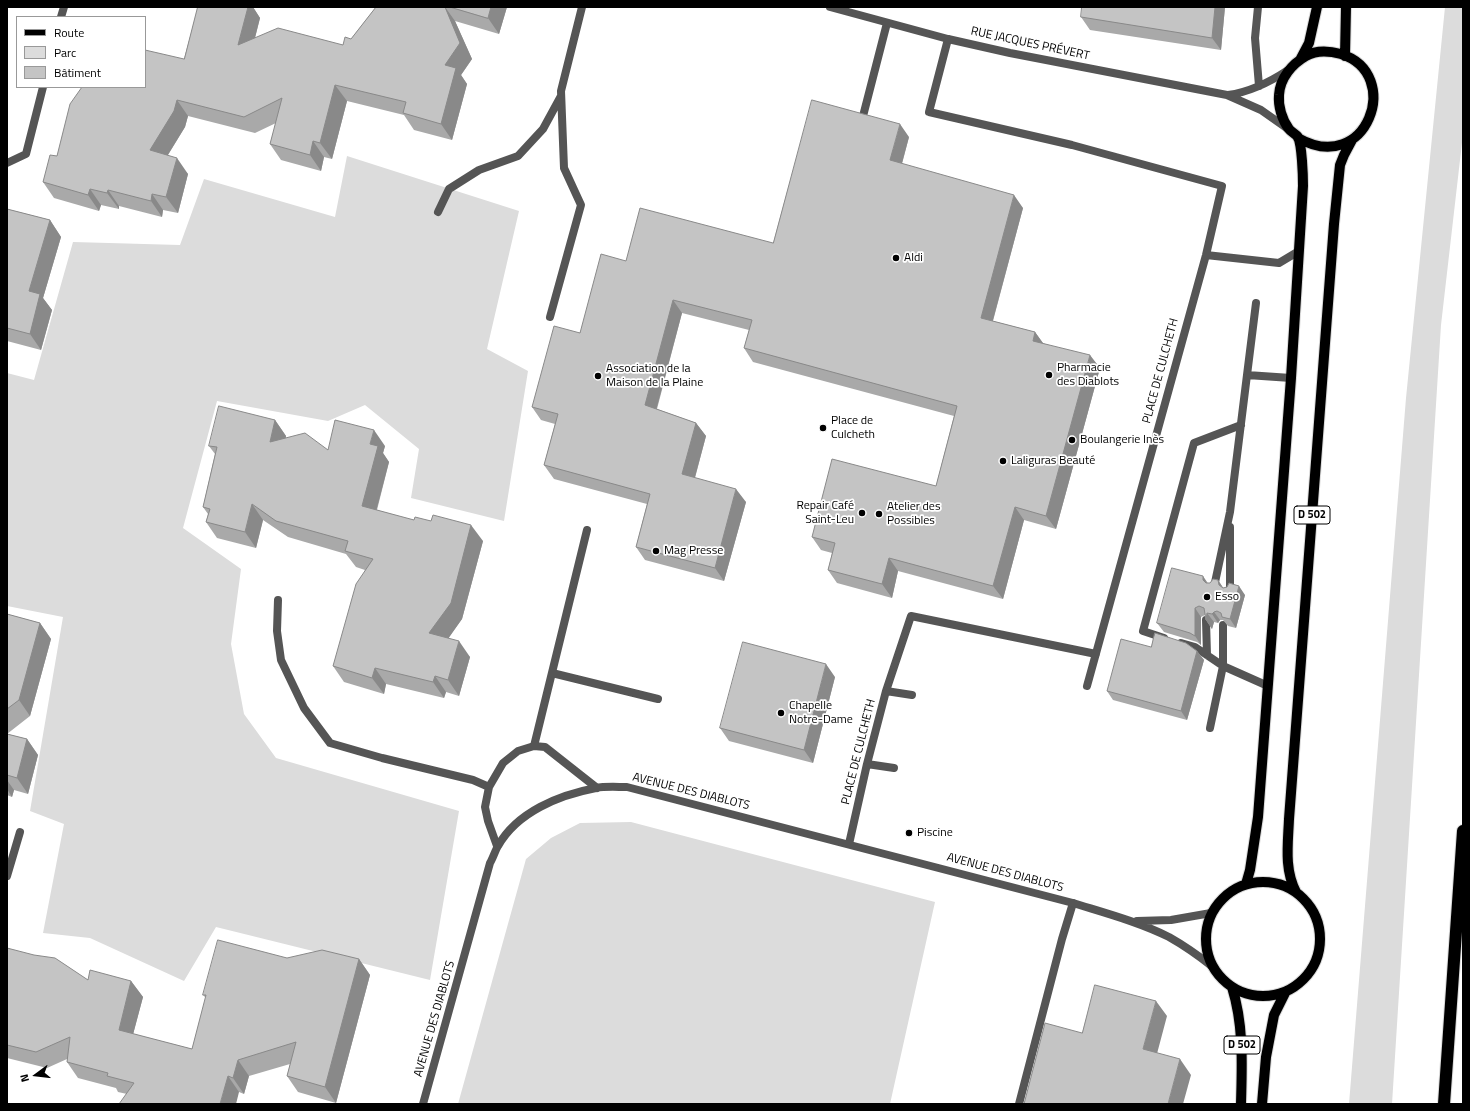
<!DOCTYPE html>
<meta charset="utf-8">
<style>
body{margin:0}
#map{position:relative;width:1470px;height:1111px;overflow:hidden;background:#fff;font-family:"Titillium Web",sans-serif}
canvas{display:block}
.frame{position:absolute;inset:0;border:8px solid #000;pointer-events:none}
.legend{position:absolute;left:16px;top:16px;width:130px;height:72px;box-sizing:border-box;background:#fff;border:1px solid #999;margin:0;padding:5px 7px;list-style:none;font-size:12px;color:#000}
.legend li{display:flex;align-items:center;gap:8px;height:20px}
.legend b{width:20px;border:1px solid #999}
.north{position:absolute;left:16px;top:1055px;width:40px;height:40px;-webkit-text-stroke:3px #fff;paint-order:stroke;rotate:255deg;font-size:11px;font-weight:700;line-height:16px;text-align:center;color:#000}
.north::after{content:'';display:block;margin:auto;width:14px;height:18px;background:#000;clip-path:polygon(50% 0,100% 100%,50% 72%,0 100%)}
</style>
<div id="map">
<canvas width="1470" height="1111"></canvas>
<div class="frame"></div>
<ul class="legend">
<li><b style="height:5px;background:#000"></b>Route</li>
<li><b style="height:11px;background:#dcdcdc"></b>Parc</li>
<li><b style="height:11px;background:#c4c4c4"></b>Bâtiment</li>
</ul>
<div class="north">N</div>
</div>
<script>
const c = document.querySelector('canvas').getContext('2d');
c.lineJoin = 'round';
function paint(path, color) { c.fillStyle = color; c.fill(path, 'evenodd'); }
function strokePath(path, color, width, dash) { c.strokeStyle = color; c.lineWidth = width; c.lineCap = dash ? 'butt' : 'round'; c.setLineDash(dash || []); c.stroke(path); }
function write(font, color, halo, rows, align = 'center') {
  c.font = font + ' "Titillium Web",sans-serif'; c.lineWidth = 3.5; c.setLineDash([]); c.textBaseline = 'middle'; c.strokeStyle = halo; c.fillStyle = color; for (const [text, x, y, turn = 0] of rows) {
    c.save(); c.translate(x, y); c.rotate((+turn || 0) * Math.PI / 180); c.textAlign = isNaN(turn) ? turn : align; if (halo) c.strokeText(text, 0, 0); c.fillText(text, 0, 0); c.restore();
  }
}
paint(new Path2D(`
 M 1445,7 L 1463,7 L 1463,134 L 1441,325 L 1392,1104 L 1349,1104 L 1406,398 Z
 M 347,156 L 519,211 L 487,349 L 528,371 L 504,521 L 411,498 L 419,449 L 365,405 L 328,421 L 217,401 L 183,528 L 241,569 L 231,644 L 244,714 L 276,758 L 459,811 L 430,980 L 216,927 L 184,981 L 90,938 L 43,933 L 64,824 L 30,811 L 63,617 L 7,606 L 7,373 L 34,380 L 73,242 L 180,245 L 204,179 L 335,217 Z
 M 631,822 L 935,902 L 890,1104 L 458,1104 L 526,859 L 551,838 L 580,823 Z`), '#dcdcdc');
const primary = new Path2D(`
 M 1345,56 L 1346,7
 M 1300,60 L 1309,43 L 1317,7
 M1206 939a57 57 0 1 1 114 0a57 57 0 1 1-114 0Z
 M 1246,884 L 1250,870 L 1258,817 L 1291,378 L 1303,186 C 1303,176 1302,145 1298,137 C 1296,134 1291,132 1289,129 C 1282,120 1278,106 1279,95 C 1280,78 1292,64 1306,56 C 1316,50 1330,51 1341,54 C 1404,74 1367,177 1298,138
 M 1296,892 C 1284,869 1288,844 1289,819 L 1334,224 L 1340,165 L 1344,155 L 1352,140
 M 1232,987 C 1244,1026 1242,1064 1241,1104
 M 1262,1104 L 1266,1057 L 1274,1015 L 1285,993`);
const highway = new Path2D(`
 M 1444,1104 L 1463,831`);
strokePath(primary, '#dbdbdb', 12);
strokePath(highway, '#dbdbdb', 14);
strokePath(new Path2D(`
 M 948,39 L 929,112 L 1072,145 L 1222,186 L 1206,255 L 1087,686
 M 862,120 L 887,23
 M 438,212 L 449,189 L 479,170 L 518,156 L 543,129 L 561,96
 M 1206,255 L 1279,263 L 1299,251
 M 550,317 L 581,205 L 564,168 L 561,91 L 582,7
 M 1247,375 L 1256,303
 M 1230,527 L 1230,591
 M 1214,587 L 1230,512 L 1247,375 L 1291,378
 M 278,600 L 277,631 L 281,660 L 304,708 L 330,743 L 382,758 L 473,780 L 489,787 L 503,763 L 518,751 L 534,746 L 545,747 L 597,788
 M 1206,620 L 1207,655
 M 1164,638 L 1143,631 L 1194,443 L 1241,425
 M 1181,643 L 1195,647 L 1223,666 L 1268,686
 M 552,673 L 658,699
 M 886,691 L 912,695
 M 1210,728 L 1223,666 L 1223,625
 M 534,746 L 587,530
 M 867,764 L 894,768
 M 489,787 L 485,807 L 488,821 L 497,846
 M 849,844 L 867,764 L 886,691 L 911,616 L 1096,654
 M 7,876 L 20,832
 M 1019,1104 L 1062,939 L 1073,903`), '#555', 8);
strokePath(new Path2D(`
 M 830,7 L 948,39 L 1010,53 L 1227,95 L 1261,110 L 1288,129
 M 1258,7 L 1255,38 L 1259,86
 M 61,17 L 64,7
 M 1228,95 C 1250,92 1270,82 1288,70
 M 7,163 L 26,154 L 43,87
 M 1137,921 L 1171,920 L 1211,913
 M 423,1104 L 490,863 C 493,858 495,851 498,846 C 517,812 559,795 596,788 C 605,786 617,787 627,787 L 1073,903 C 1105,913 1139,922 1169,937 C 1185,946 1199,956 1213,967`), '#555', 8);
strokePath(primary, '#000', 10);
strokePath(highway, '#000', 12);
paint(new Path2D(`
 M 198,7 L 253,7 L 260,18 L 255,38 L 343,45 L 351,39 L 376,7 L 507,7 L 499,34 L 455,21 L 472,59 L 461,75 L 467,84 L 452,140 L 414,130 L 404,115 L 347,101 L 332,159 L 324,157 L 321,171 L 281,160 L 270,144 L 276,123 L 255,133 L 188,116 L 185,127 L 168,155 L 188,174 L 178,213 L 163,210 L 162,217 L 119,206 L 119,209 L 101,205 L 99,211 L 54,198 L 43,182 L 57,156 L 184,59 Z
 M 1225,7 L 1221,50 L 1090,30 L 1081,17 Z
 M 909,137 L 902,164 L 1023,208 L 993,321 L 1035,332 L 1043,343 L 1100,368 L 1056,529 L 1024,520 L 1003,599 L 898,571 L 892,598 L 837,583 L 828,570 L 832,553 L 821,550 L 812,537 L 936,486 L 954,416 L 753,362 L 744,348 L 749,330 L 682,313 L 657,409 L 696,423 L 706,436 L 695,478 L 746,502 L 724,581 L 645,560 L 636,547 L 647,504 L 554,479 L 544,465 L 555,424 L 541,420 L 532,407 L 626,261 L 773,243 Z
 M 7,209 L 50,220 L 61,237 L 43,298 L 52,310 L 41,350 L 7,341 Z
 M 275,420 L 286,436 L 286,438 L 328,450 L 385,446 L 383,453 L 389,462 L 377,510 L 483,541 L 462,619 L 448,638 L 470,657 L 459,696 L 446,692 L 444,698 L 386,684 L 384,694 L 344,682 L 333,666 L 365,570 L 356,567 L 346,554 L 288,537 L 263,520 L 256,548 L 217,538 L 206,522 L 208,514 L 203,507 L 215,454 L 209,446 Z
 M 1218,580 L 1223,588 L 1245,595 L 1236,628 L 1228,626 L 1223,620 L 1220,620 L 1218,623 L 1214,622 L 1212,629 L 1206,620 L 1205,615 L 1201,617 L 1201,645 L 1197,642 L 1164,632 L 1157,623 L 1207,583 L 1210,583 Z
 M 7,614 L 40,623 L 51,639 L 30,716 L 7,734 Z
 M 1151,647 L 1197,651 L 1204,660 L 1187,720 L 1113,700 L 1107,691 Z
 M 835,677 L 813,763 L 729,741 L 720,728 Z
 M 7,734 L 27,739 L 38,755 L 28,794 L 14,790 L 12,797 L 7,795 Z
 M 7,948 L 88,980 L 131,981 L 143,997 L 133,1034 L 192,1049 L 206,998 L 203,995 L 287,958 L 359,959 L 370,975 L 336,1103 L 298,1092 L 287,1076 L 290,1064 L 249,1076 L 244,1094 L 239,1092 L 127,1094 L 118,1092 L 116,1088 L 78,1078 L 67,1062 L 67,1059 L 47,1068 L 7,1058 Z`), '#a9a9a9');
paint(new Path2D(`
 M 248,7 L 253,7 L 260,18 L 249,61 L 238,45 Z
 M 445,7 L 455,21 L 472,59 L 461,75 L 467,84 L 452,140 L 441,124 L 445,65 Z
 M 491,7 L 507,7 L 499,34 L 488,18 Z
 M 1215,7 L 1225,7 L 1221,50 L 1212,38 Z
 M 335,85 L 347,101 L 332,159 L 320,143 Z
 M 177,100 L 188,116 L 185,127 L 161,166 L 150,150 Z
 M 900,124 L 909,137 L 899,174 L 890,160 Z
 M 313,141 L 324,157 L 321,171 L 310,155 Z
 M 177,158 L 188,174 L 178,213 L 166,197 Z
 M 90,189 L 101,205 L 99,211 L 88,195 Z
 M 108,190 L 119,206 L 119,209 L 107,193 Z
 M 152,194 L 163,210 L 162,217 L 151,201 Z
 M 1014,195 L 1023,208 L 990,331 L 981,318 Z
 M 50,220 L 61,237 L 43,298 L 52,310 L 41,350 L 30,334 L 29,291 Z
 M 673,300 L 682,313 L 654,418 L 645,405 Z
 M 1035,332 L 1045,346 L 1033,341 Z
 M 1090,355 L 1100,368 L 1056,529 L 1046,516 Z
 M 275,420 L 286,436 L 281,458 L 270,442 Z
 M 696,423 L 706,436 L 692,488 L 682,474 Z
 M 374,430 L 385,446 L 383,453 L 389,462 L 373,523 L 362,506 L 370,444 Z
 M 736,489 L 746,502 L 724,581 L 715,568 Z
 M 252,504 L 263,520 L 256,548 L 245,532 Z
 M 1015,507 L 1024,520 L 1003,599 L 993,586 Z
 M 471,525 L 483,541 L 462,619 L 441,649 L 429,633 Z
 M 889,558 L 898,571 L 892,598 L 882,584 Z
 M 1203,576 L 1209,585 L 1203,580 Z
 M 1218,580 L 1224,589 L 1219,585 Z
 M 1239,586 L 1245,595 L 1236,628 L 1230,619 Z
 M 1195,608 L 1201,617 L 1201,645 L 1195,636 Z
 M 1214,612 L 1220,620 L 1218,623 L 1212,614 Z
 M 1207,613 L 1214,622 L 1212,629 L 1206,620 Z
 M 40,623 L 51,639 L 30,716 L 19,700 Z
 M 459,641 L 470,657 L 459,696 L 448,680 Z
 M 1197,651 L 1204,660 L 1187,720 L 1181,711 Z
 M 826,664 L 835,677 L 813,763 L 804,750 Z
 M 375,668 L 386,684 L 384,694 L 372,678 Z
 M 435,676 L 446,692 L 444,698 L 433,682 Z
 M 27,739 L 38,755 L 28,794 L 17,778 Z
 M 7,780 L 14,790 L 12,797 L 7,789 Z
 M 359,959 L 370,975 L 336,1103 L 325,1087 Z
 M 131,981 L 143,997 L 130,1046 L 119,1030 Z
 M 1156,1001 L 1167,1016 L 1154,1065 L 1143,1049 Z
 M 1180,1059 L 1191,1075 L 1183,1104 L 1168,1104 Z
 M 238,1060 L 249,1076 L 244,1094 L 233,1078 Z
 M 228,1076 L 239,1092 L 236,1104 L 220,1104 Z`), '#898989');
const building = new Path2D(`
 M 198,7 L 248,7 L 238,45 L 278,28 L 343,45 L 345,37 L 351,39 L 376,7 L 445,7 L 460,43 L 445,65 L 456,68 L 441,124 L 403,113 L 406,102 L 335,85 L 320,143 L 313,141 L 310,155 L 270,144 L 282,98 L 244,117 L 177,100 L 174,111 L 150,150 L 177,158 L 166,197 L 152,194 L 151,201 L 108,190 L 107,193 L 90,189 L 88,195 L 43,182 L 50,155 L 57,156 L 70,104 L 82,87 L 145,87 L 145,50 L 184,59 Z
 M 450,7 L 491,7 L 488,18 Z
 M 1082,7 L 1215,7 L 1212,38 L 1081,17 Z
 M 812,100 L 900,124 L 890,160 L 1014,195 L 981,318 L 1035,332 L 1033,341 L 1090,355 L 1046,516 L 1015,507 L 993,586 L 889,558 L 882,584 L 828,570 L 835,543 L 812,537 L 832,459 L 936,486 L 957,406 L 744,348 L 752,320 L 673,300 L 645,405 L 696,423 L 682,474 L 736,489 L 715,568 L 636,547 L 650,494 L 544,465 L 558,414 L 532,407 L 554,326 L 580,333 L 601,254 L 626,261 L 640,208 L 773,243 Z
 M 7,209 L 50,220 L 29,291 L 40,294 L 30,334 L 7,328 Z
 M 219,406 L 275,420 L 270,442 L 305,433 L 328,450 L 335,420 L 374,430 L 370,444 L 378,446 L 362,506 L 414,520 L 415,517 L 431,521 L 433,515 L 471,525 L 451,603 L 429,633 L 459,641 L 448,680 L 435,676 L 433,682 L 375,668 L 372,678 L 333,666 L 356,584 L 373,559 L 345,551 L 348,541 L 276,521 L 252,504 L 245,532 L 206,522 L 210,509 L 203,507 L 217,447 L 209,446 Z
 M 1172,568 L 1203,576 L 1203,580 L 1206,583 L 1210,583 L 1213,579 L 1218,580 L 1219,585 L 1223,588 L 1227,587 L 1229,583 L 1239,586 L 1230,619 L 1222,617 L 1221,613 L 1217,611 L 1214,612 L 1212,614 L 1207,613 L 1206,620 L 1204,608 L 1199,606 L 1195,608 L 1195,636 L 1190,633 L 1157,623 Z
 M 7,614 L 40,623 L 19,700 L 7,709 Z
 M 1155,633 L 1186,643 L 1197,651 L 1181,711 L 1107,691 L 1121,639 L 1151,647 Z
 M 743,642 L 826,664 L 804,750 L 720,728 Z
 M 7,734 L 27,739 L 17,778 L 7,775 Z
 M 218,940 L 287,958 L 322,950 L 359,959 L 325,1087 L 287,1076 L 296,1042 L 238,1060 L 233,1078 L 228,1076 L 220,1104 L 119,1104 L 134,1083 L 107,1076 L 108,1073 L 67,1062 L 70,1037 L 36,1052 L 7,1045 L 7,948 L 34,955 L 55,958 L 88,980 L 90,970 L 131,981 L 119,1030 L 192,1049 L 206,995 L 203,995 Z
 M 1095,985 L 1156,1001 L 1143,1049 L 1180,1059 L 1168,1104 L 1024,1104 L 1045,1023 L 1082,1033 Z`);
paint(building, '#c4c4c4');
strokePath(building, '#898989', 1);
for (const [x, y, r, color] of [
 [896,258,4,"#000"],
 [1049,375,4,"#000"],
 [598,376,4,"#000"],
 [823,428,4,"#000"],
 [1072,440,4,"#000"],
 [1003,461,4,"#000"],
 [862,513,4,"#000"],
 [879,514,4,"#000"],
 [656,551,4,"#000"],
 [1207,597,4,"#000"],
 [781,713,4,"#000"],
 [909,833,4,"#000"]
]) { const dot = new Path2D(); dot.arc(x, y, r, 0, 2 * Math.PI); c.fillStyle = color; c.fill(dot); strokePath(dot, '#fff', 1.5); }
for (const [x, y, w] of [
 [1312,515,36],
 [1242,1045,36]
]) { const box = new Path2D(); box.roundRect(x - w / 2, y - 9, w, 18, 3); c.fillStyle = '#fff'; c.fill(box); strokePath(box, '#000', 1); }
write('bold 11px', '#000', null, [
 ["D 502",1312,515],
 ["D 502",1242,1045]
]);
write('12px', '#000', '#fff', [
 ["RUE JACQUES PRÉVERT",1030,44,12],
 ["PLACE DE CULCHETH",1161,371,-75],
 ["PLACE DE CULCHETH",859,752,-76],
 ["AVENUE DES DIABLOTS",691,792,14],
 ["AVENUE DES DIABLOTS",1005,873,15],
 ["AVENUE DES DIABLOTS",435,1019,-74]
]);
write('12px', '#000', '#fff', [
 ["Aldi",904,258],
 ["Pharmacie",1057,368],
 ["des Diablots",1057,382],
 ["Association de la",606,369],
 ["Maison de la Plaine",606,383],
 ["Place de",831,421],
 ["Culcheth",831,435],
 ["Boulangerie Inès",1080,440],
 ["Laliguras Beauté",1011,461],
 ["Repair Café",854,506,"right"],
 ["Saint-Leu",854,520,"right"],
 ["Atelier des",887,507],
 ["Possibles",887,521],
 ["Mag Presse",664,551],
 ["Esso",1215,597],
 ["Chapelle",789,706],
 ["Notre-Dame",789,720],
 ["Piscine",917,833]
], 'left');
</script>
